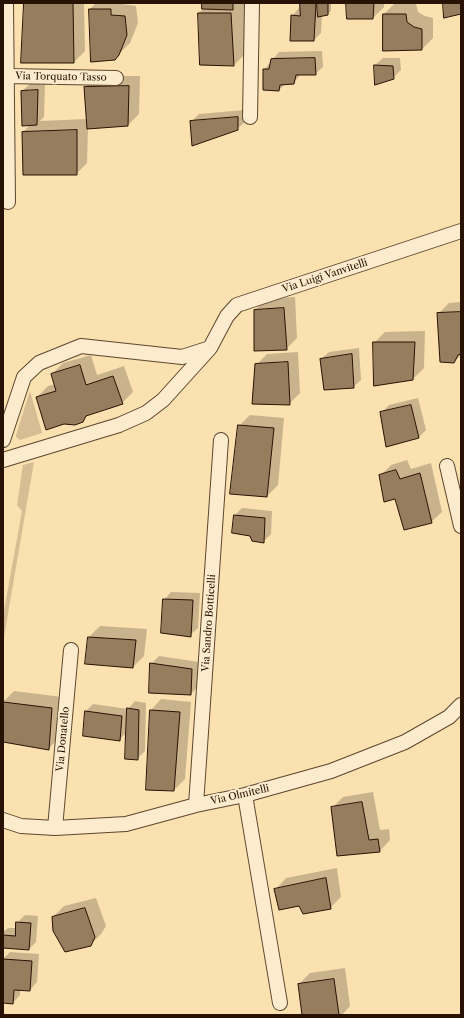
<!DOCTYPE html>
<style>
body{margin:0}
#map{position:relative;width:464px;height:1018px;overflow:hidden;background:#fbe0b0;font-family:"Libre Caslon Text",serif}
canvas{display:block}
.frame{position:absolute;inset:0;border:4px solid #281203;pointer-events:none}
</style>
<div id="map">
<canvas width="464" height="1018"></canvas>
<div class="frame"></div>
</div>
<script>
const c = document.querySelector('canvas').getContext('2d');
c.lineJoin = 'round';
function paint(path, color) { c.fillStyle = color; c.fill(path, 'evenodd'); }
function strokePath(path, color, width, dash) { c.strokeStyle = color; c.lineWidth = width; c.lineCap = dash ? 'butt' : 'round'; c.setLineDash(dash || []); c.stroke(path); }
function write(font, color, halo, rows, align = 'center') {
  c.font = font + ' "Libre Caslon Text",serif'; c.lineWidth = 4; c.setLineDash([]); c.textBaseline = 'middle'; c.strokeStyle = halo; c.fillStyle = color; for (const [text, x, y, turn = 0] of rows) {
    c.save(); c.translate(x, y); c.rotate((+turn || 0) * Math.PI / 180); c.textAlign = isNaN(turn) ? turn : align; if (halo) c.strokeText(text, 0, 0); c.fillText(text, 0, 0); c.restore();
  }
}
paint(new Path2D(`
 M 30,391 L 42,433 L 20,440 L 16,437 L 16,435 Z
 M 34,462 L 3,643 L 3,616 L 22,511 L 17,505 L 23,465 Z`), '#d7bd93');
paint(new Path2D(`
 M 25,3 L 84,3 L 85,51 L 74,62 L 22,62 Z
 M 96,3 L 121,3 L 121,4 L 136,6 L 138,23 L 130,43 L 114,59 L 90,9 Z
 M 203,3 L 249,3 L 252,47 L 234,65 L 199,13 L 203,9 Z
 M 301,3 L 331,3 L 331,11 L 328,14 L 322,15 L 321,33 L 314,40 L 292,16 L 299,8 L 301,8 Z
 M 347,3 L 384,3 L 384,7 L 373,18 Z
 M 395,3 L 416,4 L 418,12 L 425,16 L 433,18 L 433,38 L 422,49 L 384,14 Z
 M 322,51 L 323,67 L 315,74 L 301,74 L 293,83 L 285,84 L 279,90 L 264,70 L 279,52 Z
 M 383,58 L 400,58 L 401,70 L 393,78 L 375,65 Z
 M 96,76 L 140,76 L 139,114 L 128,125 L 88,128 L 87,163 L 76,174 L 23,132 L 31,124 L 23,125 L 22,91 L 30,84 L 45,83 L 44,117 L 40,121 L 88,119 L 86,87 Z
 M 245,110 L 245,122 L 237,129 L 191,122 L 199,114 Z
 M 295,297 L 297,338 L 286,349 L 255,310 L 266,299 Z
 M 461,302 L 461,355 L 454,362 L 438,314 L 449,303 Z
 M 425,331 L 424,368 L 413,379 L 374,343 L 385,332 Z
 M 359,348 L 361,380 L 353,387 L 321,359 L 329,352 Z
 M 298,352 L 300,393 L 289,404 L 256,365 L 267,354 Z
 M 91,355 L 97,375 L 124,366 L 133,392 L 122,403 L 89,414 L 82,421 L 37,397 L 48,386 L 55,384 L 52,374 L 63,363 Z
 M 418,398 L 426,430 L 418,438 L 381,413 L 389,405 Z
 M 250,415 L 284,418 L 278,485 L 267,496 L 239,426 Z
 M 407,460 L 411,469 L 431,463 L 442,512 L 431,522 L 396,498 L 380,476 L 391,465 Z
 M 242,508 L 272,511 L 271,534 L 264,541 L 250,535 L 235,515 Z
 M 171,592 L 200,593 L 198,628 L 190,635 L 164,600 Z
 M 100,626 L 147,629 L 144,656 L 133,667 L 89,637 Z
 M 159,656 L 199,662 L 198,686 L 191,694 L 151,664 Z
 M 14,691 L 62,697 L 59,738 L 48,749 L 3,741 L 3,702 Z
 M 161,699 L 191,702 L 185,779 L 174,790 L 151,710 Z
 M 135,701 L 146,703 L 145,751 L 137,759 L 127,732 L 119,740 L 86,711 L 93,704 L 128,709 Z
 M 373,792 L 380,830 L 389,829 L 390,840 L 380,851 L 332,808 L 343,797 Z
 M 337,868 L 341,897 L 330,908 L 300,905 L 276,889 L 286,878 Z
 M 96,898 L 106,926 L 101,934 L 90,945 L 53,917 L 64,906 Z
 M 25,915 L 38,916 L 36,942 L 29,949 L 3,947 L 3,932 L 8,928 L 17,928 L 17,923 Z
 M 10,952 L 39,954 L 37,982 L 30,990 L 20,989 L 20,995 L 13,1003 L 3,1002 L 3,959 Z
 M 345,968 L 350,1006 L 342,1015 L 303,1015 L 299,984 L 310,973 Z`), '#0003');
const building = new Path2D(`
 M 24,3 L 73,3 L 74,63 L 21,63 Z
 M 202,3 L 233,3 L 233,10 L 202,9 Z
 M 300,3 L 316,3 L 314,41 L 290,41 L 291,15 L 300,16 Z
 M 317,3 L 328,3 L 328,15 L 318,17 Z
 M 346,3 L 374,3 L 373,19 L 347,19 Z
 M 443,3 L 461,3 L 461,14 L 444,18 Z
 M 89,9 L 111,9 L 111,15 L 125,16 L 127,35 L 119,55 L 115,60 L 91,62 Z
 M 198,13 L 231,13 L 234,66 L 200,65 Z
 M 383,14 L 406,14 L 407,22 L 414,27 L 422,29 L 422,50 L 383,51 Z
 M 315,58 L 316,75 L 296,75 L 294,84 L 280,85 L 279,91 L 263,90 L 263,69 L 269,69 L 271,59 Z
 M 374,65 L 393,66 L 394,79 L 375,85 Z
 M 129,86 L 128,126 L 87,129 L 84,87 Z
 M 38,90 L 37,125 L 22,126 L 21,91 Z
 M 238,117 L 238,130 L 192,146 L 190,121 Z
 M 77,130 L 77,175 L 23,175 L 22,132 Z
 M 284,308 L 287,350 L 254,351 L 254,310 Z
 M 461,312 L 461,354 L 458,355 L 454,363 L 440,362 L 437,313 Z
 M 373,342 L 415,342 L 413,380 L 374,386 Z
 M 352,354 L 354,388 L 324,390 L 320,359 Z
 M 288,362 L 290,405 L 252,404 L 255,364 Z
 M 80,365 L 86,385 L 113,376 L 123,404 L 86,416 L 83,422 L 75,425 L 64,424 L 46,430 L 36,397 L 56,391 L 51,374 Z
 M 411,405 L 419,438 L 386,447 L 380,412 Z
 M 238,425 L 274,428 L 267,497 L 230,494 Z
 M 396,470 L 400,479 L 420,473 L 432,523 L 404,530 L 395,499 L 384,502 L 379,475 Z
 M 234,515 L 265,518 L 264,543 L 252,541 L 250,536 L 232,533 Z
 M 163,599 L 193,600 L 191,637 L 161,633 Z
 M 88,637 L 136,640 L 133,668 L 85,664 Z
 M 150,663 L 192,669 L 191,695 L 149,693 Z
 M 3,702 L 52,708 L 49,750 L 3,742 Z
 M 127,708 L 139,710 L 138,760 L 125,759 Z
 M 150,710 L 180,712 L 174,791 L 146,790 Z
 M 85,711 L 122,716 L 120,741 L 83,736 Z
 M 362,802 L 369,840 L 378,839 L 380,852 L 337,856 L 331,807 Z
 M 326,878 L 331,909 L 303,914 L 299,906 L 279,910 L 274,889 Z
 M 85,908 L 95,937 L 91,946 L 65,952 L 53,931 L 52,917 Z
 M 16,922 L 31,923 L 29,950 L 3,948 L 3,935 L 15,936 Z
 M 3,959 L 32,961 L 30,991 L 14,990 L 13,1004 L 3,1003 Z
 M 334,979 L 339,1015 L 302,1015 L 298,984 Z`);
paint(building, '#967d5d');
strokePath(building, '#281203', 1);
const street = new Path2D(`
 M 6,3 L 8,202
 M 6,76 L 116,78
 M 250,117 L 252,3
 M 3,440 L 24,377 L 39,363 L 81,346 L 182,357 L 210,348 L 227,316 L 237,305 L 461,231
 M 3,460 L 119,425 L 146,413 L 163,400 L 210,348
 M 447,466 L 461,526
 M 245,795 L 280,1003
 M 196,805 L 221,440
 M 3,820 L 21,826 L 55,828 L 126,824 L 196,805 L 245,795 L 331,771 L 405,742 L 449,717 L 461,705
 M 55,828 L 71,650`);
strokePath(street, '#5d462e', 16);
strokePath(street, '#fcebcc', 14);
write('10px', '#281203', '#fcebcc', [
 ["Via Torquato Tasso",61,77,1],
 ["Via Luigi Vanvitelli",325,276,-18],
 ["Via Sandro Botticelli",209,623,-86],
 ["Via Donatello",63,739,-85],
 ["Via Olmitelli",240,795,-13]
]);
</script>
